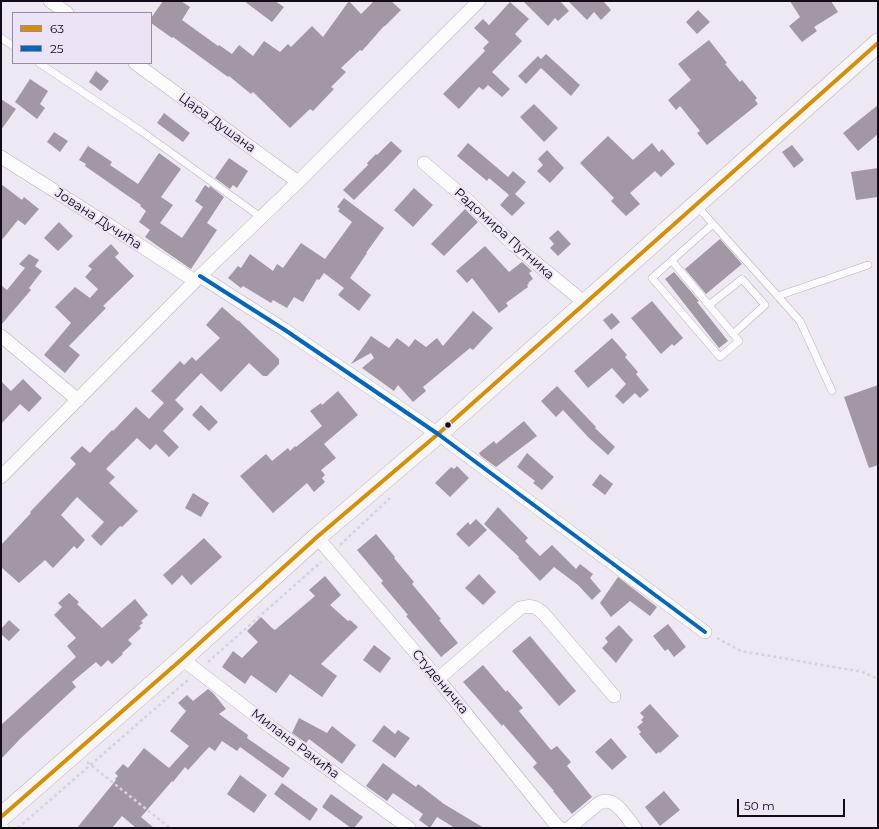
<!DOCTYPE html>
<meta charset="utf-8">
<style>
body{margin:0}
#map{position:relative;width:879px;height:829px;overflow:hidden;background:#ede8f2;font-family:Montserrat,sans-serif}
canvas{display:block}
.frame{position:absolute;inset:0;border:2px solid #130a1b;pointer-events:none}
.legend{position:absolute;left:12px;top:12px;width:140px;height:52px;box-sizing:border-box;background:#ede3f7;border:1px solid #968c9f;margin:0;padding:5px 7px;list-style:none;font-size:12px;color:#130a1b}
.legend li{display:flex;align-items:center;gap:8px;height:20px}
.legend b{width:20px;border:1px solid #968c9f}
.scale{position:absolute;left:737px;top:799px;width:108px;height:18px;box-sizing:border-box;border:2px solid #130a1b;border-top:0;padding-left:5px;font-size:12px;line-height:14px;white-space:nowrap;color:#130a1b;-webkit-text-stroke:3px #ede3f7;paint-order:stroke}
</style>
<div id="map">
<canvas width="879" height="829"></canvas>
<div class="frame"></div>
<ul class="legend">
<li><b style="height:5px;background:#d58f04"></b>63</li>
<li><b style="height:5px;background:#0065bd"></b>25</li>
</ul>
<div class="scale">50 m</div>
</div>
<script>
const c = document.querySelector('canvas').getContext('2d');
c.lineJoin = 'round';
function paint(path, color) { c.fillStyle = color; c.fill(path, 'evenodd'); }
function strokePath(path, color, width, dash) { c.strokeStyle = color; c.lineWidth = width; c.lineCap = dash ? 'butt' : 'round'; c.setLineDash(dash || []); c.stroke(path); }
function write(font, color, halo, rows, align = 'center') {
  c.font = font + ' Montserrat,sans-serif'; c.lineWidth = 4; c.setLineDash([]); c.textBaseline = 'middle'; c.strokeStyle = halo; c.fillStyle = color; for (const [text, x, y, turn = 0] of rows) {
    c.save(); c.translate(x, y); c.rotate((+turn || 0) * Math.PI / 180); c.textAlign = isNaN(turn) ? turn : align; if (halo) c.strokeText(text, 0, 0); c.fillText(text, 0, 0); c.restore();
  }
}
paint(new Path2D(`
 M 163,1 L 181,1 L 190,7 L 182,20 L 218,46 L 219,45 L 232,54 L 239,45 L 253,56 L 264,41 L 280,52 L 288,44 L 291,47 L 312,26 L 323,37 L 349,1 L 361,14 L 374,1 L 391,1 L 401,10 L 385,26 L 384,26 L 362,51 L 360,50 L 341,68 L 346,72 L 331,87 L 334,89 L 313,111 L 310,109 L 290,128 L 253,92 L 251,94 L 229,76 L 228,77 L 173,37 L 172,38 L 151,23 L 151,18 Z
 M 244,1 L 275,1 L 284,7 L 272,22 Z
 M 523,1 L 560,1 L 569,11 L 558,21 L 555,18 L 548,26 Z
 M 568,1 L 605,1 L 604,2 L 611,10 L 601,20 L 594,12 L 587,20 Z
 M 790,1 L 831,1 L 838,12 L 814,27 L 817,31 L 802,42 L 789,26 L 800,17 Z
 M 510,2 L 529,19 L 515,34 L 522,41 L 492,72 L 510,89 L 502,97 L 488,85 L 483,90 L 479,87 L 459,109 L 443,94 L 485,51 L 483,48 L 489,42 L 474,28 L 483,19 L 489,25 Z
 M 698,10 L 710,22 L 697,34 L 686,22 Z
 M 709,40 L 727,63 L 725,64 L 740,82 L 742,80 L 757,98 L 755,100 L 758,104 L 707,145 L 697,133 L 700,131 L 680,106 L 676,110 L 668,100 L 691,80 L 678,64 Z
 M 546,54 L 580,85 L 571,96 L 541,68 L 526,84 L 518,76 L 538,56 L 541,59 Z
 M 96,71 L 109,81 L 101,91 L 89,82 Z
 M 30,79 L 48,91 L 40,104 L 45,108 L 37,119 L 15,102 Z
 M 1,99 L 16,109 L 1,130 Z
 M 534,104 L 558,128 L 544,142 L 520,117 Z
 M 878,105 L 878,134 L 858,151 L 843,133 Z
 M 164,113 L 190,133 L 183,142 L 157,123 Z
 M 54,132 L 68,141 L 60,152 L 47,142 Z
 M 608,136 L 633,160 L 652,143 L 659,152 L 662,149 L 675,164 L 661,177 L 655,171 L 630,193 L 640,204 L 626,216 L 611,201 L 614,198 L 580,163 Z
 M 391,141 L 402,151 L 388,166 L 354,200 L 343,190 L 368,165 L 367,163 L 376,154 L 377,155 Z
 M 468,143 L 508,177 L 513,171 L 526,182 L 515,194 L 525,203 L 512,216 L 500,205 L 509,195 L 489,178 L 487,181 L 457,156 Z
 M 792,145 L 804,160 L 794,168 L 782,152 Z
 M 88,146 L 112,162 L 110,165 L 138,184 L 159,153 L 181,169 L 161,197 L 173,205 L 160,223 L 182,238 L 203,207 L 195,201 L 205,185 L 209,188 L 210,186 L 224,197 L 207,223 L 217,230 L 191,269 L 169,254 L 145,237 L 150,230 L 139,222 L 146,211 L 140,206 L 141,205 L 85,166 L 86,164 L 79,160 Z
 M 547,150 L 564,168 L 550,183 L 537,171 L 543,165 L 538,159 Z
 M 229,158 L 248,171 L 237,188 L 233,185 L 230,189 L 215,178 Z
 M 878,168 L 878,197 L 856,200 L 851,172 Z
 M 1,184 L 22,200 L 24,197 L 39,209 L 25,225 L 18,220 L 1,241 Z
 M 414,188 L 433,205 L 413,227 L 394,210 Z
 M 344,198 L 384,228 L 366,253 L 367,253 L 350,278 L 371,295 L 359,311 L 338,295 L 344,288 L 324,273 L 319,280 L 317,279 L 303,302 L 294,297 L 287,308 L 273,300 L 271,303 L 243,286 L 241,288 L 228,278 L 238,266 L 241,268 L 250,254 L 273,271 L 277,264 L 283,268 L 301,243 L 325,259 L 352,222 L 338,211 L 340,209 L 337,207 Z
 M 465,209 L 478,222 L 444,256 L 431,244 Z
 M 59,222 L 73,236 L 58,251 L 44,238 Z
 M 558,230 L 571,244 L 558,256 L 550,248 L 554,244 L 549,238 Z
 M 720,239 L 742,264 L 706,294 L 685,269 Z
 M 111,244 L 119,253 L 115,257 L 134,276 L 103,306 L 106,308 L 69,346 L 80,355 L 65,373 L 44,355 L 71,323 L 55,307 L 75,287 L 90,298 L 98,289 L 85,277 L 92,269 L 88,266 Z
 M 485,246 L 509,272 L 522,262 L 532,271 L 529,273 L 533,279 L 528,283 L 529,284 L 527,285 L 528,287 L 506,303 L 508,306 L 499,313 L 472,278 L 467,283 L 456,271 Z
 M 29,254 L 39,260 L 35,266 L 42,271 L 29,288 L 31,290 L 1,325 L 1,285 L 7,290 L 25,268 L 19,264 Z
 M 674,272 L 699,301 L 697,302 L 728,341 L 719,348 L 665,279 Z
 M 652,301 L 683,338 L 674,346 L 672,344 L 661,354 L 631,318 Z
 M 222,307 L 238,321 L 238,320 L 279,359 L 279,364 L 267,376 L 263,376 L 249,363 L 221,392 L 201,373 L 175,400 L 184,409 L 163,431 L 179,447 L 169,457 L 156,444 L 150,450 L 137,438 L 106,469 L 115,477 L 109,483 L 138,511 L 122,527 L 120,526 L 101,546 L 91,536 L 104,522 L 77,497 L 61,515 L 85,540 L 77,549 L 74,546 L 53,568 L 45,560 L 19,583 L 1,567 L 1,545 L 31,513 L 30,512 L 76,464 L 70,458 L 82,446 L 90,453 L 112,430 L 113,431 L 136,407 L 149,419 L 164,403 L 151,391 L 180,361 L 184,365 L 192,357 L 196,361 L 220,338 L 206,325 Z
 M 473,311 L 493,328 L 473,350 L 470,348 L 423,387 L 426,391 L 413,402 L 398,385 L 394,391 L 362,368 L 374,358 L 371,353 L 351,364 L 371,336 L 389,348 L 397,338 L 409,347 L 415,339 L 426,347 L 437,338 L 443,346 Z
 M 612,313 L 620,322 L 611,330 L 603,320 Z
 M 612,338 L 627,355 L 625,357 L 638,372 L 636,374 L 649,390 L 640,398 L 635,393 L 623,404 L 615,396 L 626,384 L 612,368 L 588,388 L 574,371 Z
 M 23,379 L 42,398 L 29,412 L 20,404 L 1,424 L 1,381 L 11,391 Z
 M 878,385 L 878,465 L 869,468 L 844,397 Z
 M 557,386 L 596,427 L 595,428 L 615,447 L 608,455 L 589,438 L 563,410 L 556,417 L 541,401 Z
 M 338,391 L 358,415 L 324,444 L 336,458 L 321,470 L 325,475 L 322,478 L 325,482 L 314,492 L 307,483 L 273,513 L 240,476 L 266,454 L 272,461 L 288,448 L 290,451 L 295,446 L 296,447 L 322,426 L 310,411 L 321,403 L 322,405 Z
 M 201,405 L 218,422 L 209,431 L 192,415 Z
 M 524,421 L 537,436 L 496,467 L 481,456 L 479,453 L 494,441 L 496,444 Z
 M 527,453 L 554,477 L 542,490 L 533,483 L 535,481 L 517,467 Z
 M 457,466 L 469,478 L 450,497 L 435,483 L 451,467 L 454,469 Z
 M 600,474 L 613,484 L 605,495 L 592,485 Z
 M 193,493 L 209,503 L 201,517 L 185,508 Z
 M 498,507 L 528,538 L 525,541 L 540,556 L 552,545 L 576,569 L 580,564 L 593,574 L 590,578 L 601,591 L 592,600 L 578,585 L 554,567 L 540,581 L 518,558 L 519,557 L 484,524 Z
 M 476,519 L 487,530 L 469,547 L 456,534 L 468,522 L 470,525 Z
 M 376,534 L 395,557 L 394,558 L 414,582 L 412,584 L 441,619 L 439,620 L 458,643 L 441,657 L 406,616 L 408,615 L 381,583 L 383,581 L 357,550 Z
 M 204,538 L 222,557 L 191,585 L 182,575 L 172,585 L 163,575 Z
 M 479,574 L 496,592 L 483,605 L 465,588 Z
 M 325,576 L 341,595 L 330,605 L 348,621 L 350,620 L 358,627 L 321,664 L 337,676 L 322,697 L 290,674 L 276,693 L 251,675 L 245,684 L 222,667 L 233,651 L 242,658 L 258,642 L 247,631 L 261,617 L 272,628 L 275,630 L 315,596 L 309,590 Z
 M 618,577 L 657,607 L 650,616 L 630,601 L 611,617 L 600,603 Z
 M 69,593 L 79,602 L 77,604 L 102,628 L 135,599 L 148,615 L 141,621 L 143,623 L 139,626 L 141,628 L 128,640 L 132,644 L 122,653 L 123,654 L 112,664 L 108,660 L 101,667 L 96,662 L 72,682 L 76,687 L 21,738 L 1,759 L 1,725 L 76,657 L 67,646 L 76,638 L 54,615 L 62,607 L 58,603 Z
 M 9,620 L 20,630 L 9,641 L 1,634 L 1,629 Z
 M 668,624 L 686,647 L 674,657 L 668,649 L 665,651 L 653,636 Z
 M 619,625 L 633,640 L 616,663 L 602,648 L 608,642 L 605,638 Z
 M 530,636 L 576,691 L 559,706 L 512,651 Z
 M 374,645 L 391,658 L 380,673 L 363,660 Z
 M 483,665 L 506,692 L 507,690 L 523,708 L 519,711 L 551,750 L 557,746 L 571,762 L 567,766 L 592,797 L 572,814 L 553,791 L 554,791 L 533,767 L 537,763 L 503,724 L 502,726 L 479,700 L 463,682 Z
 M 208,689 L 213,693 L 226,709 L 219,714 L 248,735 L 247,738 L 290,768 L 283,778 L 240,747 L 237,751 L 222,741 L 215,751 L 209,747 L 188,770 L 185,767 L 173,782 L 172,781 L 141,817 L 154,828 L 136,828 L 122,816 L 112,828 L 77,828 L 116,780 L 115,779 L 118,776 L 115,773 L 123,764 L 128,768 L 144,748 L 169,768 L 189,746 L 170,731 L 186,711 L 178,703 L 187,695 L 193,701 Z
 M 650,704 L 679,736 L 660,753 L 659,752 L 656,754 L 639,734 L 641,732 L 637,727 L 643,722 L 641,720 L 644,717 L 640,713 Z
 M 299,718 L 327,733 L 332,726 L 356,745 L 342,764 L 309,739 L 306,743 L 292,733 Z
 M 384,725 L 395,734 L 398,730 L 410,738 L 395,758 L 372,741 Z
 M 611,738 L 627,757 L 612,770 L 595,752 Z
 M 383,763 L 416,787 L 418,784 L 444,804 L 484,828 L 455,828 L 437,817 L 430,828 L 419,820 L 423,814 L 393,793 L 387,801 L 366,786 Z
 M 240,775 L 267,795 L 254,813 L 227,794 Z
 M 282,783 L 318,809 L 310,821 L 274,794 Z
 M 664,791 L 680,810 L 660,826 L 645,807 Z
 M 331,794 L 363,817 L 354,828 L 351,828 L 322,807 Z`), '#a297a4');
const lane = new Path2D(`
 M 1,38 L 13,46
 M 39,63 L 141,131 L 262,218
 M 696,205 L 800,321 L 832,391
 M 672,261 L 739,341 L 720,357 L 652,278 L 713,224
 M 778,296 L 868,265
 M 709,305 L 742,279 L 765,305 L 733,334`);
const street = new Path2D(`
 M 50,1 L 67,13
 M 135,63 L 298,182
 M 1,157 L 104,222 L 195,281
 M 424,163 L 467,200 L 514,245 L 585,303
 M 200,276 L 285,330 L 438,434 L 705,632
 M 1,336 L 78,400
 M 1,477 L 200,276 L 298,182 L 479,1
 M 317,537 L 438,679 L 552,820 L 558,827 L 560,828
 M 182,659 L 272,728 L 409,828
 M 438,679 L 520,608 C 531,605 535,606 543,613 L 614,696
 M 1,827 L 2,828
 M 569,828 L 598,804 C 614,793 626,817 635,828`);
const secondary = new Path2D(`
 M 1,817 L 182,659 L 317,537 L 438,434 L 878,43`);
strokePath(lane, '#b8b2bf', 8);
strokePath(street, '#b8b2bf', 14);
strokePath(secondary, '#b8b2bf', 20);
strokePath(new Path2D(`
 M 340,545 L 390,498
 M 717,638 L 741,651 L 863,672 L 878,679
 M 208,662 L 321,562
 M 87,762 L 170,828
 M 18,828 L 188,680`), '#d5d4d8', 2.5, [3, 3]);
strokePath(lane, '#fcfcfd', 7);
strokePath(street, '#fcfcfd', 13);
strokePath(secondary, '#f9f6f8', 19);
strokePath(new Path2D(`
 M 1,817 L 182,659 L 317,537 L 438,434 L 878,43`), '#d58f04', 4);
strokePath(new Path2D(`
 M 200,276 L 285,330 L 438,434 L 705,632`), '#0065bd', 4);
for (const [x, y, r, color] of [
 [448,425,3.5,"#130a1b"]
]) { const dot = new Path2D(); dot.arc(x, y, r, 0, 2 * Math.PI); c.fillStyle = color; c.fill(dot); strokePath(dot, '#ede3f7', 1.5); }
write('13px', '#130a1b', '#ede3f7', [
 ["Цара Душана",217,123,36],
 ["Јована Дучића",98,219,33],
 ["Радомира Путника",504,234,42],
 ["Студеничка",440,682,50],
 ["Милана Ракића",295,744,37]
]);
</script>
